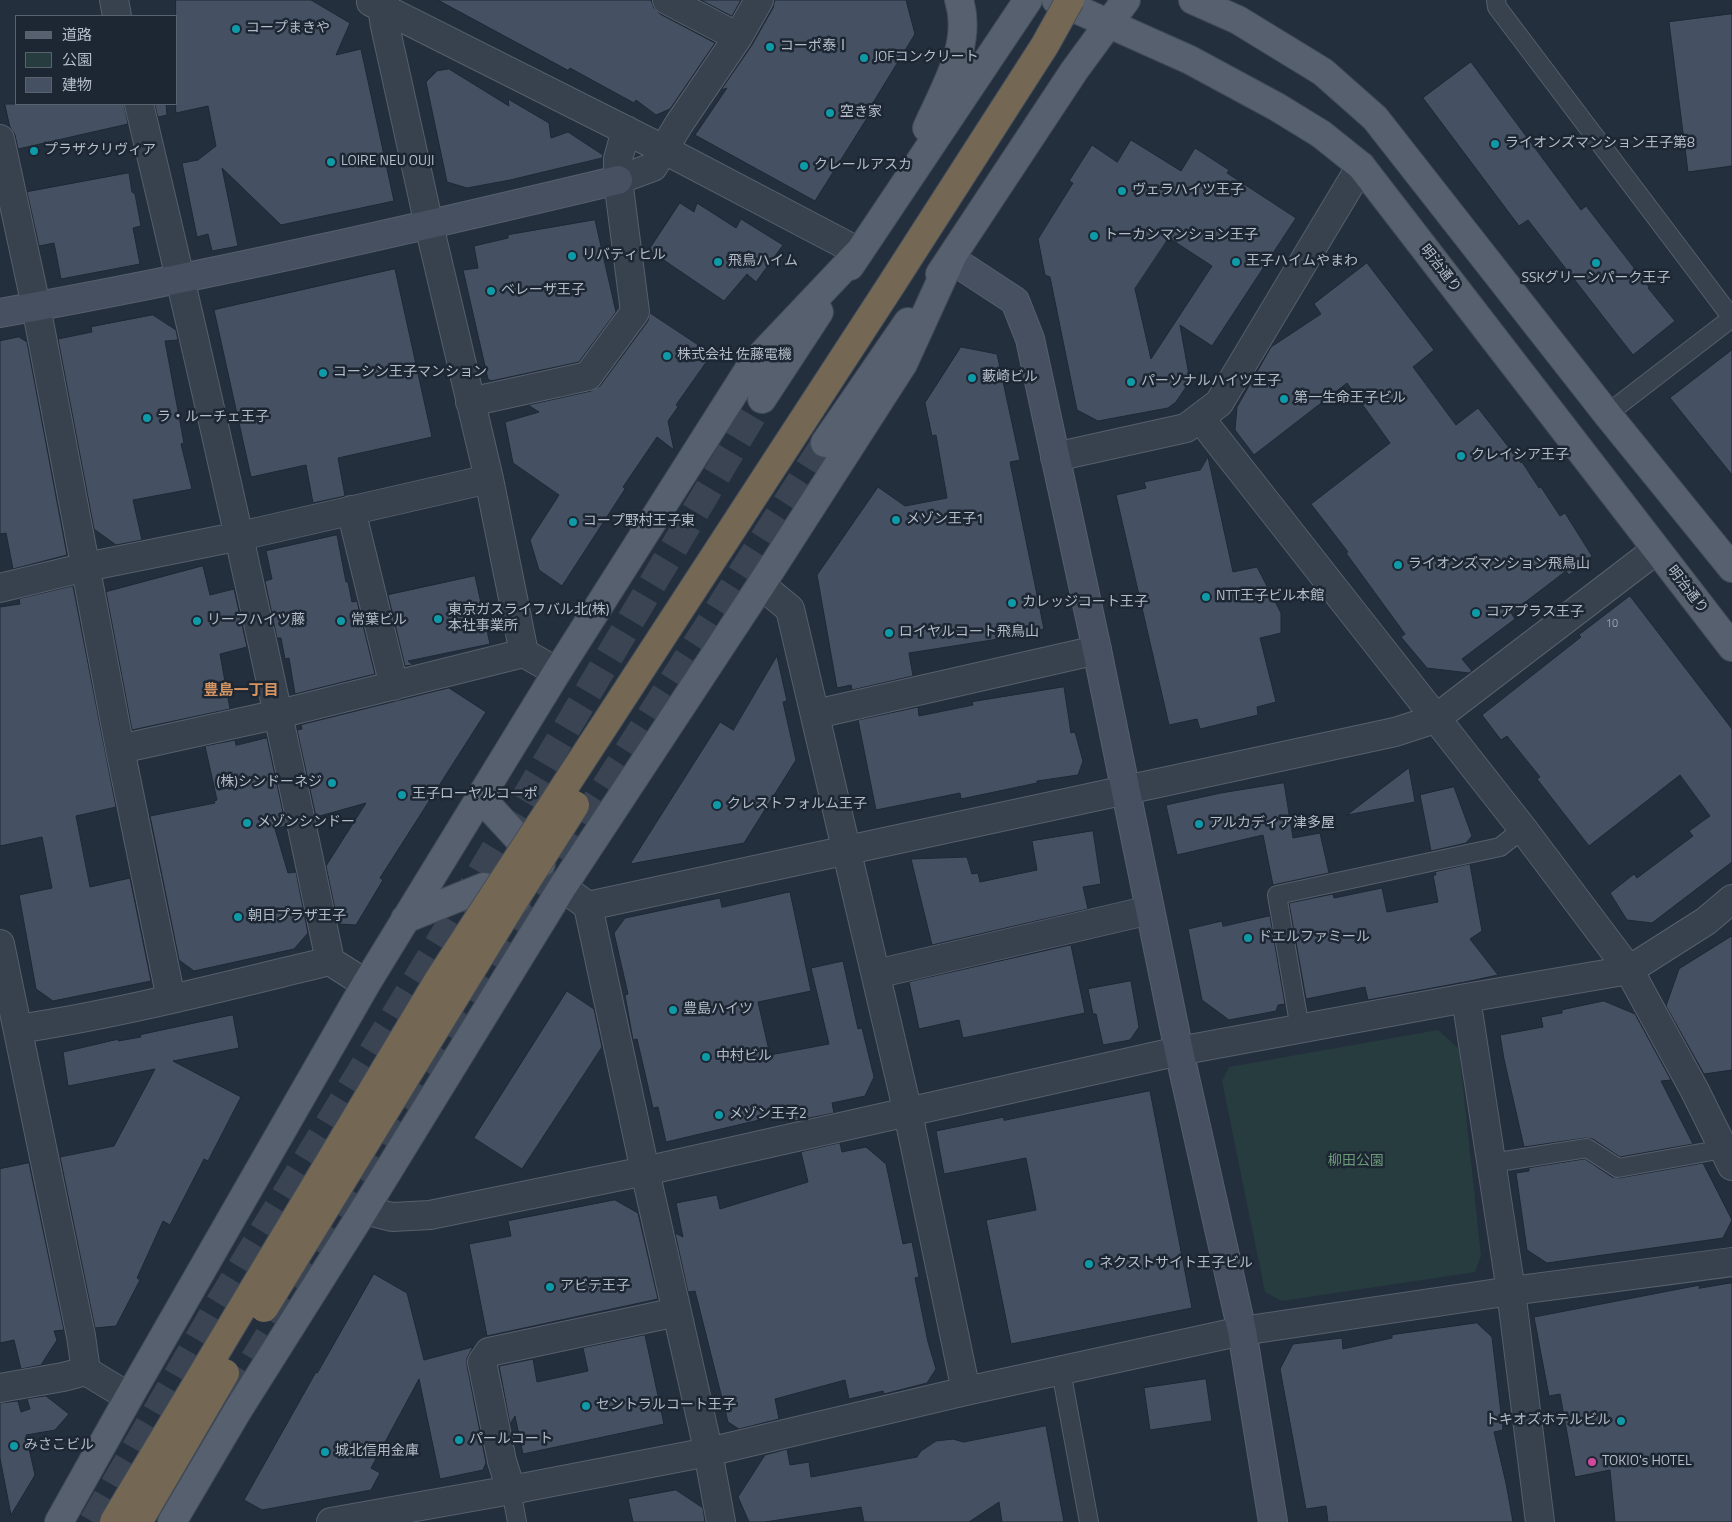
<!DOCTYPE html>
<meta charset="utf-8">
<style>
body{margin:0}
#map{position:relative;width:1732px;height:1522px;overflow:hidden;background:#242f3e;font-family:"Titillium Web","Noto Sans JP",sans-serif}
canvas{display:block}
.legend{position:absolute;left:15px;top:15px;width:162px;height:90px;box-sizing:border-box;background:#1d2633;border:1px solid #59626f;margin:0;padding:6px 9px;list-style:none;font-size:15px;color:#b4bcc9}
.legend li{display:flex;align-items:center;gap:10px;height:25px}
.legend b{width:25px;border:1px solid #59626f}
</style>
<div id="map">
<canvas width="1732" height="1522"></canvas>
<ul class="legend">
<li><b style="height:6px;background:#56606e"></b>道路</li>
<li><b style="height:14px;background:#263c3f"></b>公園</li>
<li><b style="height:14px;background:#455162"></b>建物</li>
</ul>
</div>
<script>
const c = document.querySelector('canvas').getContext('2d');
c.lineJoin = 'round';
function paint(path, color) { c.fillStyle = color; c.fill(path, 'evenodd'); }
function strokePath(path, color, width, dash) { c.strokeStyle = color; c.lineWidth = width; c.lineCap = dash ? 'butt' : 'round'; c.setLineDash(dash || []); c.stroke(path); }
function write(font, color, halo, rows, align = 'center') {
  c.font = font + ' "Titillium Web","Noto Sans JP",sans-serif'; c.lineWidth = 5; c.setLineDash([]); c.textBaseline = 'middle'; c.strokeStyle = halo; c.fillStyle = color; for (const [text, x, y, turn = 0] of rows) {
    c.save(); c.translate(x, y); c.rotate((+turn || 0) * Math.PI / 180); c.textAlign = isNaN(turn) ? turn : align; if (halo) c.strokeText(text, 0, 0); c.fillText(text, 0, 0); c.restore();
  }
}
paint(new Path2D(`
 M 1438,1030 L 1459,1049 L 1481,1256 L 1475,1272 L 1282,1301 L 1265,1292 L 1222,1081 L 1229,1067 Z`), '#263c3f');
const building = new Path2D(`
 M 176,0 L 311,0 L 350,23 L 336,55 L 361,49 L 394,201 L 281,225 L 222,168 L 238,246 L 212,251 L 208,234 L 197,237 L 182,163 L 198,160 L 216,146 L 208,106 L 176,113 Z
 M 438,0 L 651,0 L 654,8 L 660,14 L 715,43 L 670,109 L 656,115 L 636,100 L 634,103 L 570,68 L 568,70 Z
 M 701,0 L 741,0 L 732,16 Z
 M 775,0 L 906,0 L 915,34 L 871,106 L 874,107 L 815,201 L 695,135 L 727,88 L 721,90 L 752,45 L 773,8 Z
 M 1732,14 L 1732,166 L 1688,172 L 1669,22 Z
 M 1471,62 L 1581,210 L 1586,206 L 1649,287 L 1648,288 L 1675,321 L 1633,355 L 1528,220 L 1519,226 L 1423,98 Z
 M 449,69 L 509,106 L 508,99 L 549,123 L 551,138 L 568,132 L 603,155 L 602,158 L 510,180 L 467,188 L 447,182 L 426,82 L 437,71 Z
 M 5,104 L 124,104 L 128,124 L 18,149 L 15,135 L 10,127 Z
 M 155,104 L 166,104 L 167,115 L 158,117 Z
 M 1131,140 L 1181,171 L 1195,148 L 1229,170 L 1227,173 L 1296,218 L 1212,346 L 1180,325 L 1190,381 L 1176,402 L 1168,408 L 1098,421 L 1077,410 L 1050,277 L 1045,275 L 1038,239 L 1073,183 L 1069,181 L 1092,145 L 1117,162 ZM 1169,238 L 1212,266 L 1151,359 L 1135,289 Z
 M 129,173 L 132,192 L 135,194 L 141,226 L 133,228 L 140,264 L 61,279 L 54,243 L 39,246 L 27,192 Z
 M 680,203 L 694,212 L 697,203 L 736,228 L 741,219 L 783,245 L 756,282 L 747,274 L 724,301 L 649,250 Z
 M 595,220 L 616,312 L 579,362 L 491,381 L 488,379 L 463,270 L 478,268 L 474,246 L 508,238 L 508,235 Z
 M 1367,263 L 1434,350 L 1413,367 L 1456,425 L 1478,408 L 1521,463 L 1522,462 L 1539,488 L 1541,487 L 1560,516 L 1565,513 L 1592,556 L 1569,575 L 1566,571 L 1511,613 L 1515,619 L 1462,659 L 1472,671 L 1469,673 L 1427,668 L 1401,637 L 1405,634 L 1346,553 L 1348,552 L 1311,504 L 1390,443 L 1347,383 L 1254,455 L 1235,430 L 1237,407 L 1271,347 L 1321,314 L 1314,304 Z
 M 395,269 L 432,437 L 338,458 L 345,496 L 313,503 L 306,465 L 251,477 L 214,310 Z
 M 650,313 L 712,354 L 676,405 L 678,407 L 668,421 L 674,450 L 657,437 L 623,487 L 625,489 L 562,586 L 539,570 L 530,540 L 559,495 L 513,463 L 505,422 L 539,412 L 528,405 L 591,391 L 600,386 L 648,321 Z
 M 153,315 L 176,330 L 178,340 L 165,341 L 184,443 L 181,444 L 192,489 L 133,500 L 142,540 L 116,545 L 94,529 L 58,339 L 92,332 L 91,327 Z
 M 19,337 L 27,342 L 67,555 L 13,569 L 6,533 L 0,534 L 0,341 Z
 M 961,347 L 997,354 L 1020,460 L 1010,462 L 1044,629 L 992,640 L 909,653 L 913,676 L 852,690 L 851,685 L 837,688 L 817,575 L 878,487 L 905,506 L 947,498 L 936,435 L 932,436 L 925,403 Z
 M 1732,350 L 1732,475 L 1670,398 Z
 M 1208,457 L 1233,572 L 1257,567 L 1281,613 L 1281,633 L 1260,638 L 1276,702 L 1257,707 L 1258,715 L 1200,729 L 1197,719 L 1169,725 L 1116,495 L 1146,488 L 1144,482 L 1200,470 Z
 M 337,535 L 346,582 L 348,582 L 352,602 L 357,601 L 375,674 L 295,694 L 289,658 L 285,659 L 281,638 L 277,638 L 265,581 L 272,579 L 266,551 Z
 M 203,566 L 210,595 L 234,589 L 247,647 L 220,654 L 230,709 L 132,730 L 106,592 Z
 M 475,576 L 490,644 L 408,661 L 413,665 L 405,666 L 388,595 Z
 M 73,586 L 116,807 L 76,816 L 90,887 L 130,878 L 151,981 L 53,1001 L 36,989 L 19,895 L 52,888 L 42,837 L 0,846 L 0,607 L 20,604 L 19,599 Z
 M 1630,596 L 1732,729 L 1732,862 L 1652,923 L 1627,920 L 1610,893 L 1634,874 L 1637,878 L 1693,836 L 1689,831 L 1710,816 L 1680,775 L 1589,846 L 1537,779 L 1540,777 L 1507,736 L 1501,740 L 1482,715 L 1581,637 L 1579,635 Z
 M 777,656 L 787,701 L 783,702 L 796,760 L 744,843 L 630,864 L 720,722 L 733,730 Z
 M 1064,687 L 1071,733 L 1075,732 L 1083,761 L 1078,775 L 1037,781 L 1037,783 L 961,799 L 960,793 L 876,810 L 858,720 L 918,707 L 919,716 L 973,705 L 972,702 Z
 M 449,688 L 486,712 L 380,878 L 383,880 L 356,925 L 338,924 L 326,866 L 366,803 L 316,817 L 297,730 L 302,729 L 301,725 Z
 M 267,738 L 286,826 L 275,829 L 288,873 L 296,872 L 308,933 L 294,949 L 194,971 L 179,960 L 150,816 L 215,803 L 214,801 L 217,800 L 205,746 L 235,740 L 236,745 Z
 M 1409,768 L 1415,802 L 1347,815 Z
 M 1284,783 L 1293,838 L 1320,833 L 1329,873 L 1273,885 L 1263,835 L 1177,855 L 1166,805 L 1221,793 Z
 M 1454,787 L 1472,836 L 1466,843 L 1431,851 L 1420,795 Z
 M 1093,831 L 1101,884 L 1083,887 L 1088,909 L 932,945 L 911,859 L 967,857 L 972,874 L 978,873 L 980,882 L 1037,870 L 1032,841 Z
 M 1470,864 L 1482,931 L 1470,939 L 1498,975 L 1470,981 L 1368,1000 L 1365,987 L 1306,999 L 1289,903 L 1333,894 L 1334,898 L 1382,888 L 1387,912 L 1438,902 L 1433,875 L 1436,875 L 1435,872 Z
 M 790,892 L 811,991 L 758,1002 L 770,1055 L 829,1044 L 811,968 L 843,961 L 858,1029 L 862,1028 L 874,1077 L 865,1096 L 832,1103 L 834,1113 L 795,1121 L 793,1112 L 666,1142 L 658,1107 L 653,1108 L 637,1039 L 633,1040 L 625,995 L 628,994 L 614,933 L 625,918 L 720,898 L 722,907 Z
 M 1270,916 L 1285,1004 L 1278,1005 L 1276,1011 L 1229,1020 L 1202,1000 L 1188,929 L 1222,921 L 1223,926 Z
 M 1732,936 L 1732,1070 L 1704,1074 L 1666,1006 L 1679,969 Z
 M 1071,945 L 1085,1013 L 963,1038 L 959,1020 L 919,1029 L 909,982 Z
 M 1131,981 L 1139,1027 L 1130,1040 L 1103,1045 L 1096,1014 L 1093,1014 L 1088,989 Z
 M 567,991 L 594,1009 L 602,1047 L 522,1169 L 474,1138 Z
 M 1604,1001 L 1635,1014 L 1671,1080 L 1661,1081 L 1693,1144 L 1620,1157 L 1593,1139 L 1586,1138 L 1524,1147 L 1504,1059 L 1500,1035 L 1543,1027 L 1541,1017 L 1562,1013 L 1562,1010 Z
 M 233,1015 L 239,1048 L 173,1061 L 241,1097 L 208,1161 L 204,1159 L 170,1225 L 163,1221 L 137,1278 L 140,1280 L 116,1326 L 95,1328 L 60,1157 L 114,1146 L 155,1069 L 68,1086 L 63,1052 L 119,1039 L 118,1041 L 141,1037 L 140,1035 Z
 M 1150,1091 L 1192,1308 L 1011,1344 L 986,1220 L 1036,1210 L 1026,1158 L 944,1174 L 936,1131 L 1004,1117 L 1004,1120 Z
 M 840,1143 L 842,1152 L 866,1147 L 886,1164 L 903,1244 L 912,1242 L 919,1277 L 915,1278 L 928,1342 L 936,1369 L 927,1383 L 884,1394 L 883,1391 L 849,1399 L 845,1380 L 775,1399 L 779,1419 L 739,1429 L 728,1422 L 695,1291 L 688,1292 L 675,1233 L 683,1237 L 676,1203 L 717,1195 L 720,1209 L 808,1182 L 801,1152 Z
 M 1585,1159 L 1612,1177 L 1619,1178 L 1703,1163 L 1732,1220 L 1723,1238 L 1547,1263 L 1527,1250 L 1516,1173 L 1529,1171 L 1529,1168 Z
 M 29,1163 L 64,1330 L 54,1331 L 57,1340 L 41,1365 L 21,1369 L 14,1340 L 0,1343 L 0,1169 Z
 M 615,1200 L 638,1213 L 658,1299 L 487,1336 L 469,1244 L 511,1236 L 508,1221 Z
 M 374,1274 L 407,1293 L 424,1360 L 473,1347 L 467,1358 L 467,1365 L 486,1463 L 483,1470 L 440,1479 L 419,1379 L 371,1468 L 380,1473 L 371,1490 L 262,1510 L 244,1500 L 316,1372 L 317,1373 Z
 M 1732,1283 L 1732,1522 L 1615,1522 L 1610,1470 L 1575,1477 L 1560,1394 L 1549,1396 L 1534,1317 L 1700,1285 L 1699,1288 Z
 M 1477,1323 L 1492,1337 L 1503,1430 L 1494,1432 L 1506,1483 L 1513,1522 L 1328,1522 L 1326,1506 L 1306,1509 L 1280,1369 L 1293,1344 L 1342,1338 L 1343,1349 L 1392,1338 L 1392,1335 Z
 M 645,1335 L 664,1424 L 523,1454 L 515,1416 L 510,1424 L 499,1366 L 533,1359 L 537,1382 L 588,1371 L 583,1348 Z
 M 1206,1379 L 1212,1421 L 1150,1430 L 1144,1388 Z
 M 46,1396 L 69,1414 L 55,1430 L 26,1435 L 35,1475 L 11,1515 L 0,1458 L 0,1403 L 18,1401 L 21,1412 L 30,1409 L 27,1399 Z
 M 1046,1426 L 1064,1522 L 1002,1522 L 999,1502 L 969,1522 L 864,1522 L 861,1507 L 765,1522 L 749,1522 L 738,1497 L 765,1455 L 787,1449 L 790,1465 L 809,1462 L 811,1477 L 917,1457 L 921,1451 L 936,1441 L 953,1439 L 963,1442 Z
 M 676,1490 L 703,1508 L 705,1522 L 633,1522 L 628,1499 Z`);
paint(building, '#455162');
strokePath(building, '#1f2835', 1);
strokePath(new Path2D(`
 M 232,1396 L 595,803 L 825,443
 M 93,1522 L 216,1309 L 447,930 L 762,399`), '#3a4453', 28, [28, 14]);
const lane = new Path2D(`
 M 1496,0 L 1497,7 L 1732,318
 M 1607,414 L 1732,318
 M 1300,1029 L 1277,895 L 1500,847 L 1523,829
 M 1492,1163 L 1587,1148 L 1618,1168 L 1723,1149
 M 1061,1371 L 1089,1522
 M 511,1490 L 517,1522`);
const street = new Path2D(`
 M 114,0 L 117,16
 M 385,0 L 382,8 L 385,26 L 429,225 L 489,479 L 524,653
 M 667,0 L 738,37
 M 371,2 L 663,149 L 859,252
 M 139,104 C 207,389 271,674 330,961
 M 0,139 L 36,306 L 120,749 L 171,999
 M 618,180 L 653,167 L 679,124 L 738,37 L 759,0
 M 470,402 L 588,376 L 635,312 L 618,180 L 618,159 L 626,130
 M 1200,418 L 1523,829 L 1629,970 L 1695,1091 L 1732,1166
 M 1055,457 L 1186,428 L 1219,403 L 1361,166
 M 351,510 L 394,686
 M 761,585 L 790,609 L 908,1113 L 966,1391
 M 0,588 L 86,567 L 240,536 L 489,479
 M 816,714 L 1097,650
 M 120,749 L 279,714 L 524,653 L 557,672
 M 573,895 L 588,906 L 645,1171 L 705,1436 L 721,1522
 M 588,906 L 1395,732 L 1435,719 L 1656,550
 M 0,944 L 81,1336 L 86,1371 L 129,1397
 M 876,974 L 1150,910
 M 1466,998 L 1511,1291 L 1540,1522
 M 18,1029 C 123,1013 226,986 330,961 L 366,984
 M 364,1210 L 392,1217 L 430,1215 L 645,1171 L 1179,1051 L 1466,998 L 1629,970 L 1706,921 L 1732,899
 M 0,1388 L 63,1377 L 86,1371
 M 511,1490 L 502,1461 L 482,1362 L 489,1352 L 677,1312
 M 331,1522 L 511,1490 L 708,1452 L 966,1391 L 1242,1331 L 1511,1291 L 1732,1262`);
const secondary = new Path2D(`
 M 951,259 L 1015,301 L 1030,339 L 1097,650 L 1179,1051 L 1242,1331 L 1273,1522
 M 0,313 C 208,276 413,229 618,180`);
const primary = new Path2D(`
 M 1056,0 L 1190,60 L 1277,107 L 1321,134 L 1361,166 L 1732,647
 M 1193,0 L 1238,20 L 1323,72 L 1375,118 L 1607,414 L 1732,568
 M 927,128 C 944,89 973,44 959,0
 M 850,266 L 1028,0
 M 940,274 L 1074,71 L 1126,0
 M 762,399 L 819,312
 M 825,443 L 908,322
 M 480,797 L 541,863
 M 405,919 L 484,887 L 507,891 L 516,900
 M 59,1522 L 129,1397 L 366,984 L 557,672 L 751,366 L 859,252
 M 172,1522 L 238,1410 L 364,1210 L 563,886 L 761,585 L 903,364 L 951,259`);
strokePath(lane, '#565f6c', 20);
strokePath(street, '#565f6c', 30);
strokePath(secondary, '#565f6c', 30);
strokePath(primary, '#414a57', 30);
strokePath(lane, '#38414e', 18);
strokePath(street, '#38414e', 28);
strokePath(secondary, '#465061', 28);
strokePath(primary, '#56606e', 28);
const highwayBridge = new Path2D(`
 M 264,1308 L 515,899 L 575,805
 M 114,1522 L 438,981 L 891,285 L 1045,45 L 1070,0
 M 138,1522 L 225,1373`);
strokePath(highwayBridge, '#434c59', 30, []);
strokePath(highwayBridge, '#746855', 28);
for (const [x, y, r, color] of [
 [236,29,5,"#0f9aa8"],
 [770,47,5,"#0f9aa8"],
 [864,58,5,"#0f9aa8"],
 [830,113,5,"#0f9aa8"],
 [1495,144,5,"#0f9aa8"],
 [34,151,5,"#0f9aa8"],
 [331,162,5,"#0f9aa8"],
 [804,166,5,"#0f9aa8"],
 [1122,191,5,"#0f9aa8"],
 [1094,236,5,"#0f9aa8"],
 [572,256,5,"#0f9aa8"],
 [718,262,5,"#0f9aa8"],
 [1236,262,5,"#0f9aa8"],
 [1596,263,5,"#0f9aa8"],
 [491,291,5,"#0f9aa8"],
 [667,356,5,"#0f9aa8"],
 [323,373,5,"#0f9aa8"],
 [972,378,5,"#0f9aa8"],
 [1131,382,5,"#0f9aa8"],
 [1284,399,5,"#0f9aa8"],
 [147,418,5,"#0f9aa8"],
 [1461,456,5,"#0f9aa8"],
 [896,520,5,"#0f9aa8"],
 [573,522,5,"#0f9aa8"],
 [1398,565,5,"#0f9aa8"],
 [1206,597,5,"#0f9aa8"],
 [1012,603,5,"#0f9aa8"],
 [1476,613,5,"#0f9aa8"],
 [438,619,5,"#0f9aa8"],
 [197,621,5,"#0f9aa8"],
 [341,621,5,"#0f9aa8"],
 [889,633,5,"#0f9aa8"],
 [332,783,5,"#0f9aa8"],
 [402,795,5,"#0f9aa8"],
 [717,805,5,"#0f9aa8"],
 [247,823,5,"#0f9aa8"],
 [1199,824,5,"#0f9aa8"],
 [238,917,5,"#0f9aa8"],
 [1248,938,5,"#0f9aa8"],
 [673,1010,5,"#0f9aa8"],
 [706,1057,5,"#0f9aa8"],
 [719,1115,5,"#0f9aa8"],
 [1089,1264,5,"#0f9aa8"],
 [550,1287,5,"#0f9aa8"],
 [586,1406,5,"#0f9aa8"],
 [1621,1421,5,"#0f9aa8"],
 [459,1440,5,"#0f9aa8"],
 [14,1446,5,"#0f9aa8"],
 [325,1452,5,"#0f9aa8"],
 [1592,1462,5,"#d1479c"]
]) { const dot = new Path2D(); dot.arc(x, y, r, 0, 2 * Math.PI); c.fillStyle = color; c.fill(dot); strokePath(dot, '#1d2633', 2); }
write('11px', '#98a1af', null, [
 ["10",1612,624]
]);
write('14px', '#b4bcc9', '#1d2633', [
 ["コープまきや",246,29],
 ["コーポ泰Ⅰ",780,47],
 ["JOFコンクリート",874,58],
 ["空き家",840,113],
 ["ライオンズマンション王子第8",1505,144],
 ["プラザクリヴィア",44,151],
 ["LOIRE NEU OUJI",341,162],
 ["クレールアスカ",814,166],
 ["ヴェラハイツ王子",1132,191],
 ["トーカンマンション王子",1104,236],
 ["リバティヒル",582,256],
 ["飛鳥ハイム",728,262],
 ["王子ハイムやまわ",1246,262],
 ["SSKグリーンパーク王子",1596,279,"center"],
 ["ベレーザ王子",501,291],
 ["株式会社 佐藤電機",677,356],
 ["コーシン王子マンション",333,373],
 ["藪崎ビル",982,378],
 ["パーソナルハイツ王子",1141,382],
 ["第一生命王子ビル",1294,399],
 ["ラ・ルーチェ王子",157,418],
 ["クレイシア王子",1471,456],
 ["メゾン王子1",906,520],
 ["コープ野村王子東",583,522],
 ["ライオンズマンション飛鳥山",1408,565],
 ["NTT王子ビル本館",1216,597],
 ["カレッジコート王子",1022,603],
 ["東京ガスライフバル北(株)",448,611],
 ["本社事業所",448,627],
 ["コアプラス王子",1486,613],
 ["リーフハイツ藤",207,621],
 ["常葉ビル",351,621],
 ["ロイヤルコート飛鳥山",899,633],
 ["(株)シンドーネジ",322,783,"right"],
 ["王子ローヤルコーポ",412,795],
 ["クレストフォルム王子",727,805],
 ["メゾンシンドー",257,823],
 ["アルカディア津多屋",1209,824],
 ["朝日プラザ王子",248,917],
 ["ドエルファミール",1258,938],
 ["豊島ハイツ",683,1010],
 ["中村ビル",716,1057],
 ["メゾン王子2",729,1115],
 ["ネクストサイト王子ビル",1099,1264],
 ["アビテ王子",560,1287],
 ["セントラルコート王子",596,1406],
 ["トキオズホテルビル",1611,1421,"right"],
 ["パールコート",469,1440],
 ["みさこビル",24,1446],
 ["城北信用金庫",335,1452],
 ["TOKIO's HOTEL",1602,1462]
], 'left');
write('14px', '#b4bcc9', '#1d2633', [
 ["明治通り",1440,269,52],
 ["明治通り",1687,590,52]
]);
write('14px', '#6b9a76', '#1d2633', [
 ["柳田公園",1356,1162]
]);
write('bold 15px', '#d59563', '#1d2633', [
 ["豊島一丁目",241,691]
]);
</script>
